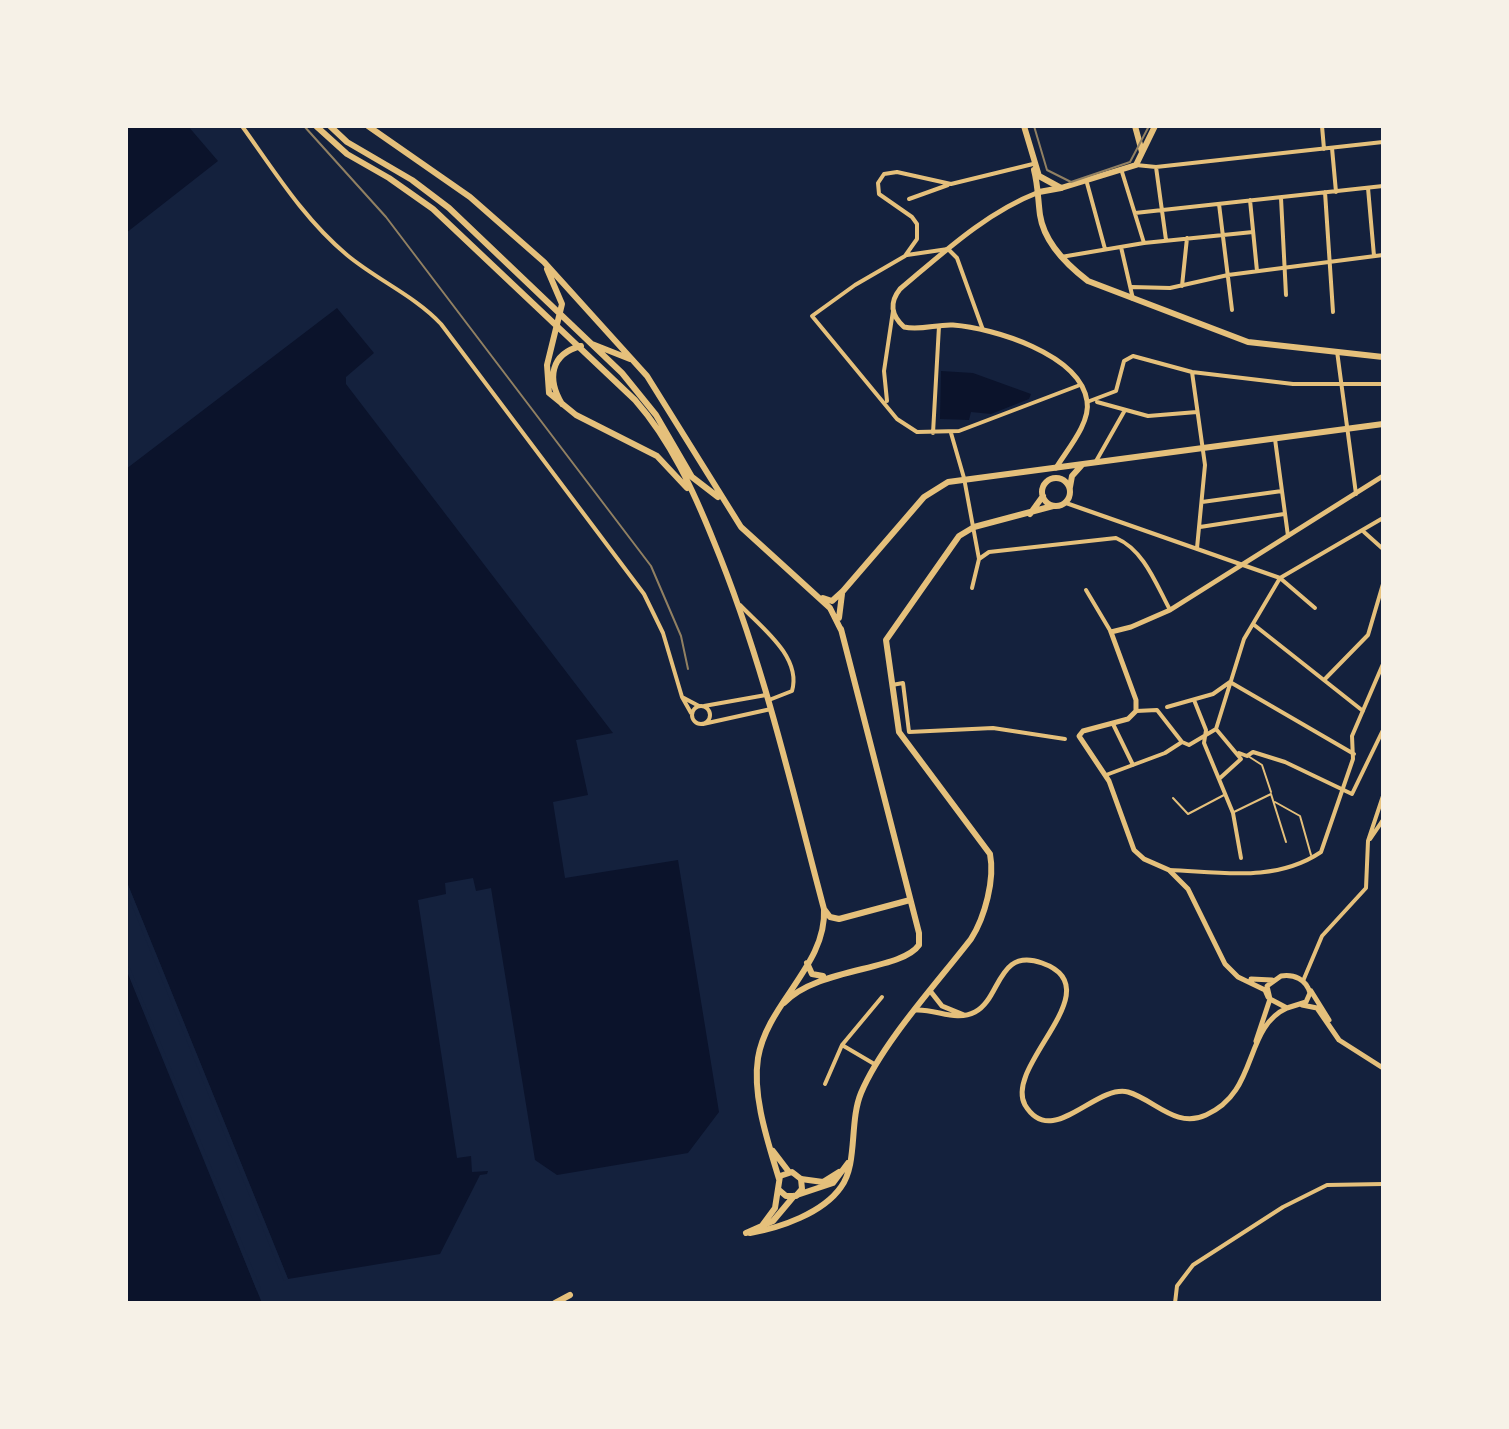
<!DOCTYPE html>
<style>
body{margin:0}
#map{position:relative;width:1509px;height:1429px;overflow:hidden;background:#14213d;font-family:Montserrat,sans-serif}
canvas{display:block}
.frame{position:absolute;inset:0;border:128px solid #f6f1e7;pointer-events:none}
</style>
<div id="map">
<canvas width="1509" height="1429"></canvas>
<div class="frame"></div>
</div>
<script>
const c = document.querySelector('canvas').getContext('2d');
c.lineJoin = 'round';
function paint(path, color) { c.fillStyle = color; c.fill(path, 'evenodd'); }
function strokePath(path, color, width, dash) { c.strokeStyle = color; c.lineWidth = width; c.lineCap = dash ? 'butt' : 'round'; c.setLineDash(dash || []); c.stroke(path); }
paint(new Path2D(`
 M 126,126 L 188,126 L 218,161 L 126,233 Z
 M 337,308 L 374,353 L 346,377 L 346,384 L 613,733 L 576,740 L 588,795 L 553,802 L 565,878 L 678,860 L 719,1112 L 688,1153 L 557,1175 L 535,1160 L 491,888 L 476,891 L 473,878 L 445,883 L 446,894 L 418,900 L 457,1158 L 471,1156 L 472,1172 L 488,1171 L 487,1174 L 480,1175 L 440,1254 L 288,1279 L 126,880 L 126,469 Z
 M 941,371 L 973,373 L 1031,394 L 1029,399 L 991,414 L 971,412 L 969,420 L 940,419 Z
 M 126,969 L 262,1303 L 126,1303 Z`), '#0b132b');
paint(new Path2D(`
 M 126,880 L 288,1279 L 284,1281 L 126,891 Z
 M 126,965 L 130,968 L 261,1289 L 257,1291 Z`), '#14213d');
strokePath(new Path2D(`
 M 1248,756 L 1262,765 L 1271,792
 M 1173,798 L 1188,814 L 1224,795
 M 1275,802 L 1300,816 L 1311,855
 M 1234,812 L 1271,794 L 1286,842`), '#e5c07b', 2);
strokePath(new Path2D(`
 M 242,126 C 275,172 304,219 347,255 C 377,280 415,296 441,324 L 644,594 L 663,633 L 682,697
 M 1322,126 L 1324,149
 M 1332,148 L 1336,192
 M 1033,164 L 951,184 L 897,172 L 884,174 L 878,183 L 879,194 L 912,217 L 917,224 L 917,239 L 905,256 L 855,285 L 812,316 L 897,419 L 917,432 L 959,431 L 1080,385
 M 1136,165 L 1156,167 L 1383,142
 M 1156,167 L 1166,240
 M 1122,172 L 1144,243
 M 1087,183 L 1105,249
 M 1368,188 L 1374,256
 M 1325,192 L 1333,312
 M 1281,198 L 1286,295
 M 909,199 L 948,185
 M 1250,200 L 1257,271
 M 1219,204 L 1232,310
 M 1135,213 L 1383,186
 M 1121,247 L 1133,299
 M 907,255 L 948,249 L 957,258 L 983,330
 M 1061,257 L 1144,243 L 1253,232
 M 1182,286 L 1187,238
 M 1132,287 L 1170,288 L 1228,275 L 1383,255
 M 1337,351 L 1356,494
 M 1192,372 L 1205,465 L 1197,548
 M 887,401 L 884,371 L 893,311
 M 1087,402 L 1116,391 L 1124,361 L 1133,356 L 1192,372 L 1293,384 L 1383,384
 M 1097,402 L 1148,416 L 1197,412
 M 933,433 L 939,326
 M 951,433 L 964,478 L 979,559
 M 1275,439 L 1288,536
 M 1095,463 L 1125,410
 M 1202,502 L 1282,491
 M 1066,503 L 1280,578 L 1315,608
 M 1200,527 L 1284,514
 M 1364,532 L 1383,549
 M 972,588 L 979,559 L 989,552 L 1116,538 C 1144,550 1156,584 1170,610
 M 1086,590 L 1111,632
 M 740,605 C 761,627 802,657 792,691 L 769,700
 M 1253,624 L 1363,711
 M 1324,680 L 1368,635 L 1383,584
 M 892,685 L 903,683 L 909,732 L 993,728 L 1065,739
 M 1194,700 L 1206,730 L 1204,743 L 1233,813 L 1241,858
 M 704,706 L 766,695
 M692 715a9 9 0 1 1 18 0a9 9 0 1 1-18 0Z
 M 1167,707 L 1213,694 L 1230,682 L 1354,754
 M 1136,711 L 1157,710 L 1182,742 L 1189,745 L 1216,729 L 1244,639 L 1280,578 L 1383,518
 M 691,713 L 682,697 L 699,706
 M 703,724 L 771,709
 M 1113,724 L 1133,765
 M 1216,729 L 1241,759 L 1219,779
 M 1239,753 L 1247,756 L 1253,752 L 1285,762 L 1352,794 L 1383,730
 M 1106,775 L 1165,753 L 1182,742
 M 1370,839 L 1383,820
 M 1169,870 C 1220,872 1275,883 1321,852 L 1353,759 L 1352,736 L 1383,664
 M 1303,981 L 1322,936 L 1366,888 L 1368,841 L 1383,796
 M 842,1045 L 876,1065
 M 825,1084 L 842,1045 L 882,997
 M 1175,1303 L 1177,1286 L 1193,1265 L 1283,1207 L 1327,1185 L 1383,1184`), '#e5c07b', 4);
strokePath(new Path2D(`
 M 1039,192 C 985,213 943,253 900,289 C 889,303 891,315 904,327 C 920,331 937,324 953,325 C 993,328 1080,354 1087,401 C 1091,423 1066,451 1056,468
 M 1281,976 C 1294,974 1306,979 1310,993 L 1306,1002 L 1287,1008 L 1270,999 L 1267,986 Z
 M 1251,979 L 1272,980
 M 1311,991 L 1329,1020
 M 931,992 L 942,1006 L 964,1015
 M 1268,997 L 1265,990 L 1238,977 L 1225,964 L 1188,889 L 1169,870 L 1144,859 L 1134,850 L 1109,781 L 1079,736 L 1083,731 L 1128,719 L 1136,711 L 1136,700 L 1111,632 L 1131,627 L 1170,610 L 1383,476
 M 1302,1005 L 1317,1008 L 1339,1040 L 1383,1068
 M 916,1010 C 937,1009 956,1022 975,1012 C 1001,999 997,947 1042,963 C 1114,988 1003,1065 1025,1105 C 1052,1150 1095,1084 1128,1092 C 1155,1100 1176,1129 1206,1115 C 1259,1092 1243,1028 1287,1008
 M 1256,1041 L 1270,999`), '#e5c07b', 5);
strokePath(new Path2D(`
 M 1034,170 C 1038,185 1038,200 1040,215 C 1044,242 1067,265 1088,281 L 1248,342 L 1383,357
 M 1039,192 L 1061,188
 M1042 492a14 14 0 1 1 28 0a14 14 0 1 1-28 0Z
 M 1030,514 L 1043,496
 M 801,1179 L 823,1182 L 839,1172
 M 797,1195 L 833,1183 L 848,1163
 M 750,1233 C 780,1228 823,1213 841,1187 C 858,1164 849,1122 861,1093 C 882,1043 937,983 971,939 C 985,917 995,879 990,854 L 899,732 L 886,640 L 959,536 L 974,527 L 1053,506`), '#e5c07b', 6);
strokePath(new Path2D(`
 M 316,126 L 347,154 L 389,178 L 433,209 L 635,400 C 671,441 694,492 714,542 C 763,661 791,785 824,909 C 827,965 767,1003 758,1058 C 752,1096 768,1142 779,1179
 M 330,126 L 347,142 L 412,180 L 449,208 L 622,373 L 656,415 L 692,477 L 718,497
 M 368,126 L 470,197 L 544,262 L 647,376 L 741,527 L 830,608 L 841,630
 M 1024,126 L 1039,176 L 1061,188 L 1136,165 L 1155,126
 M 1135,126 L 1142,152
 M 547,269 L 562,304 L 547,365 L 549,393 L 576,415 L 657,456 L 687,488
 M 592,344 L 630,359
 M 562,404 C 547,379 550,354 581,346
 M 1070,487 L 1072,476 L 1081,466
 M 823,598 L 832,601 L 843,591 L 924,497 L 948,482 L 1383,424
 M 839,618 L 842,594
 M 824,909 L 830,917 L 839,919 L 910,900
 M 807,963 L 812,974 L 823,976
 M 784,1003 C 818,967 901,971 919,945 L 919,933 L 841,629
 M 773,1151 L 789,1172
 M 761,1227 L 775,1208 L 780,1176 L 792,1172 L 801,1179 L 802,1189 L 796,1196 L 786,1196 L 779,1190
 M 746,1233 L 773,1221 L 794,1196
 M 555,1303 L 570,1295`), '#e5c07b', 6);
strokePath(new Path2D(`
 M 1034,126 L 1047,170 L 1071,182 L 1130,162 L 1149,126`), '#918062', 2);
strokePath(new Path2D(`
 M 304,126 L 386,217 L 651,566 L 681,636 L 688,669`), '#918062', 2);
</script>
